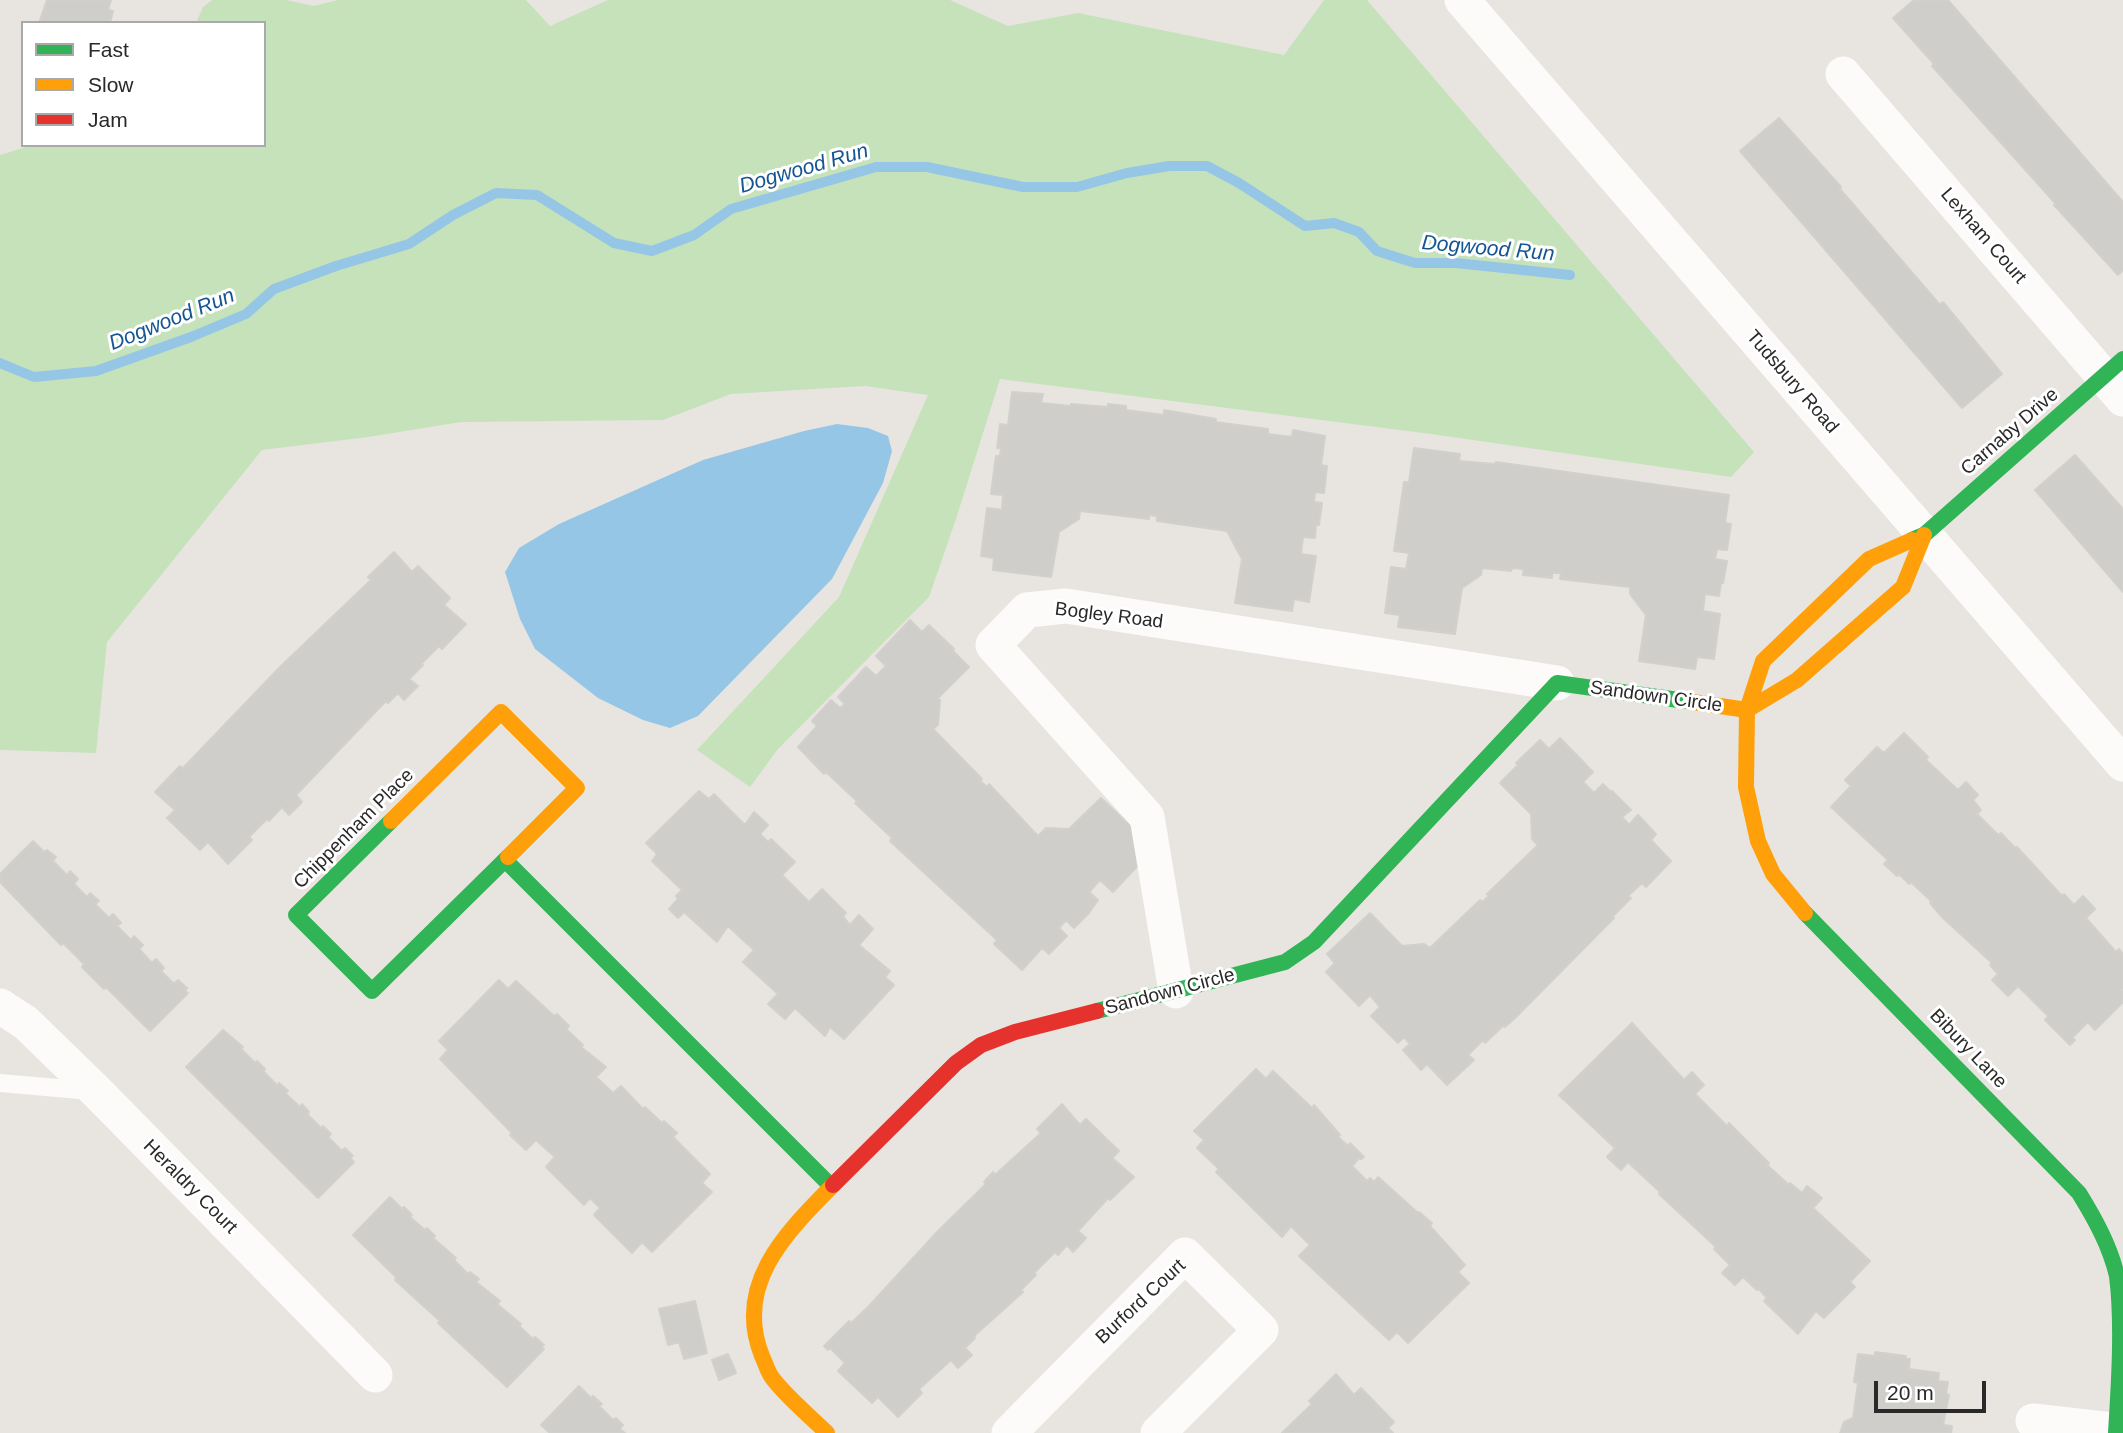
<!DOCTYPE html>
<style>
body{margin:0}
#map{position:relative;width:2123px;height:1433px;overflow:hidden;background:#e8e5e0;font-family:Helvetica,sans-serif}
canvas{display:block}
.legend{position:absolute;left:21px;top:21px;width:245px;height:126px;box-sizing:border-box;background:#fff;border:2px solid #a9a9a9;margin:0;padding:9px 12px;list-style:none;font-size:21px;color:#292929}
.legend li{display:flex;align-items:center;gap:14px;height:35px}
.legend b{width:35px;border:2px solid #a9a9a9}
.scale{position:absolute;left:1874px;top:1381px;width:112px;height:32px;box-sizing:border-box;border:4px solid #292929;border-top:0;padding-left:9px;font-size:21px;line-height:24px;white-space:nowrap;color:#292929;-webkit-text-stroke:5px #fff;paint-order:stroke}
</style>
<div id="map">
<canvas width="2123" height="1433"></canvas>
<ul class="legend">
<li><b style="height:9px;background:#30b455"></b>Fast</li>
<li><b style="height:9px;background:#ff9f0a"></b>Slow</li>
<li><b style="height:9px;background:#e5322d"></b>Jam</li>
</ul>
<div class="scale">20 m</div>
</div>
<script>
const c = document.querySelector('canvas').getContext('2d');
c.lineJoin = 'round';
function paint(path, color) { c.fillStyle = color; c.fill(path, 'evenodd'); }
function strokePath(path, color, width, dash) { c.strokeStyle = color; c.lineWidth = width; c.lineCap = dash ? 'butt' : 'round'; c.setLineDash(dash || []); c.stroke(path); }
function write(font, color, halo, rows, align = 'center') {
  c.font = font + ' Helvetica,sans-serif'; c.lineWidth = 6; c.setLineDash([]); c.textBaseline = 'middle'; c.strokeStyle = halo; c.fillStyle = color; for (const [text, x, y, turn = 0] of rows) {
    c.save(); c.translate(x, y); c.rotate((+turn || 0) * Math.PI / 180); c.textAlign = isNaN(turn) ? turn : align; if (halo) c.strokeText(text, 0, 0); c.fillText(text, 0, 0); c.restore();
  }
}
paint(new Path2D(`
 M 212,0 L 286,0 L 314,6 L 338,0 L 526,0 L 550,26 L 608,0 L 950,0 L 1008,26 L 1078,13 L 1284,55 L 1324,0 L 1367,0 L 1754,452 L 1731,477 L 1431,434 L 1000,379 L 956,519 L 929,597 L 778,749 L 750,787 L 697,750 L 839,597 L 928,395 L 865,386 L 731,394 L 663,420 L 461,422 L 368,437 L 262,450 L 107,642 L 96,753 L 0,750 L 0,155 L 32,145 L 264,145 L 264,23 L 196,23 L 203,7 Z`), '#c5e2ba');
paint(new Path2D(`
 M 837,424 L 868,428 L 888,436 L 892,451 L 883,483 L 832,579 L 698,716 L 670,728 L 643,720 L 598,698 L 535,649 L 520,619 L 505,572 L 519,548 L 559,524 L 703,460 L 804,431 Z`), '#96c6e6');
strokePath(new Path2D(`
 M 0,363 L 34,377 L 96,371 L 191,337 L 246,314 L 274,289 L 336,266 L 409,244 L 453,215 L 496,193 L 537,195 L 614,243 L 652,251 L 694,235 L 731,209 L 876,167 L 927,167 L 1023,187 L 1077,187 L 1127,173 L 1169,166 L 1207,166 L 1239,183 L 1305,226 L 1334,223 L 1359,232 L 1377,251 L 1415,263 L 1456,263 L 1570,275`), '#96c6e6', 10);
const building = new Path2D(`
 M 47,0 L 111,0 L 108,10 L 113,11 L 110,23 L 39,23 Z
 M 1914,0 L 1948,0 L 2123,202 L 2123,270 L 2118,275 L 2054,205 L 2056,204 L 1932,66 L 1934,64 L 1893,18 Z
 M 1779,118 L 1841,187 L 1840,189 L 1940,305 L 1943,302 L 2002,374 L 1962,408 L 1740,151 Z
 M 1012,392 L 1043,394 L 1041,403 L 1071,406 L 1071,404 L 1108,407 L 1108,404 L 1126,406 L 1126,410 L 1164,415 L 1164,410 L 1216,419 L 1215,422 L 1268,429 L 1268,434 L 1292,437 L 1293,430 L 1325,436 L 1321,465 L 1327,466 L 1324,493 L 1315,492 L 1314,502 L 1322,503 L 1319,525 L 1316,525 L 1315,538 L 1303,537 L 1301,554 L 1316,556 L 1309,602 L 1294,599 L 1292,611 L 1235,603 L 1242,559 L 1227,531 L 1157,521 L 1157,516 L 1149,515 L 1149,519 L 1080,511 L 1079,519 L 1059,532 L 1051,577 L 993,570 L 994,558 L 981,556 L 987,508 L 1002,510 L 1003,495 L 991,494 L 996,456 L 1000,456 L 1001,448 L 997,448 L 1000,424 L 1008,425 Z
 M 1414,448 L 1460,454 L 1459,461 L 1495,464 L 1496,462 L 1729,495 L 1725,523 L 1731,524 L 1727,550 L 1717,549 L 1715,559 L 1727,561 L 1723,583 L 1721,583 L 1719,596 L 1705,594 L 1703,611 L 1720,614 L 1714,659 L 1697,657 L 1695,669 L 1639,661 L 1646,615 L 1630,594 L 1630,587 L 1560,579 L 1561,573 L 1552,573 L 1552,578 L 1523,575 L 1524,569 L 1512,568 L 1511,571 L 1482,568 L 1481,575 L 1462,588 L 1455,634 L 1398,627 L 1400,615 L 1385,613 L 1391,567 L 1406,569 L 1409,553 L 1394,551 L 1404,482 L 1409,482 Z
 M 2075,455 L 2123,509 L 2123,592 L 2035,490 Z
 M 394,552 L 412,572 L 418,566 L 450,598 L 444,605 L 466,624 L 442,649 L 439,646 L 421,664 L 423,665 L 409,679 L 418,686 L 404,700 L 398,693 L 388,703 L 386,701 L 296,795 L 302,802 L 289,815 L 281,806 L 281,808 L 269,821 L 267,819 L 249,837 L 252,840 L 228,864 L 208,842 L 200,850 L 167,818 L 175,810 L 155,792 L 180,766 L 183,768 L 280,667 L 371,580 L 368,577 Z
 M 910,620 L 922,632 L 929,625 L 954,649 L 952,650 L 969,667 L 937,699 L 940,700 L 938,725 L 933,729 L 982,779 L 980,781 L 987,787 L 989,784 L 1038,836 L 1046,828 L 1069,829 L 1101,798 L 1143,838 L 1145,858 L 1113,892 L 1100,880 L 1089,892 L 1098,900 L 1089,913 L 1074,928 L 1066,920 L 1059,928 L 1067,936 L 1049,954 L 1042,948 L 1022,970 L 994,944 L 997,940 L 890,841 L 892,838 L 855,803 L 858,802 L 826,772 L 824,774 L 798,747 L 817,726 L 812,721 L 831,700 L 840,708 L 845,704 L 838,697 L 866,667 L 876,676 L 886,666 L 876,656 Z
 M 1904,733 L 1928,757 L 1926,760 L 1958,790 L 1966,782 L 1978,795 L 1973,800 L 1981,810 L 1977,814 L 1998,835 L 2001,833 L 2015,848 L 2017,847 L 2062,896 L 2064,894 L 2074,905 L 2083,896 L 2095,909 L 2086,918 L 2116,952 L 2119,949 L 2123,954 L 2123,988 L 2121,990 L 2123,992 L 2123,1002 L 2095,1030 L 2088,1022 L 2072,1038 L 2075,1040 L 2070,1045 L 2045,1020 L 2048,1016 L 2018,986 L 2008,996 L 1992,980 L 1998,974 L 1990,965 L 1992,963 L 1942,917 L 1930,903 L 1931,901 L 1911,882 L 1909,884 L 1899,874 L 1897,876 L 1884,864 L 1888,860 L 1831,807 L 1851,786 L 1845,780 L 1877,747 L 1884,753 Z
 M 1560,738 L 1593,772 L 1583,782 L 1594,793 L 1603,784 L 1611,792 L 1612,791 L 1631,810 L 1622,817 L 1629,825 L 1638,815 L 1656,834 L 1651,840 L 1671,861 L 1646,887 L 1642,883 L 1628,896 L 1631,898 L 1613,916 L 1614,918 L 1516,1017 L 1505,1027 L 1504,1025 L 1485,1043 L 1483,1040 L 1468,1055 L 1474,1060 L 1447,1085 L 1427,1064 L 1421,1070 L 1403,1050 L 1410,1044 L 1404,1037 L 1398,1043 L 1371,1016 L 1380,1007 L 1370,995 L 1359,1006 L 1326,972 L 1335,963 L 1327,954 L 1370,913 L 1402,946 L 1424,944 L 1430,948 L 1480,900 L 1482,902 L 1489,896 L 1487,894 L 1538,845 L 1532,839 L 1531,814 L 1500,783 L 1518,765 L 1516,763 L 1540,740 L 1549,749 Z
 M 699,791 L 709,799 L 714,794 L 745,825 L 754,812 L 768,825 L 760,834 L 768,842 L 771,839 L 795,862 L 782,875 L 809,902 L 822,889 L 846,913 L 843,916 L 850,925 L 859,915 L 873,929 L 859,945 L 890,971 L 885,977 L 894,985 L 844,1039 L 830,1027 L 825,1036 L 795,1008 L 785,1019 L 768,1004 L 778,994 L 743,962 L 754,950 L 728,926 L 717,942 L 684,912 L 678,918 L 669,909 L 678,899 L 676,896 L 682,890 L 652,861 L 657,854 L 646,843 Z
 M 33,841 L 44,852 L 47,850 L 56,857 L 53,861 L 67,875 L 70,871 L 78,879 L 74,884 L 87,897 L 90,893 L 99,901 L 95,904 L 109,918 L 113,914 L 121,923 L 117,926 L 131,940 L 134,936 L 143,945 L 139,949 L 152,963 L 156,959 L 164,968 L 161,971 L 174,984 L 178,980 L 187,988 L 185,991 L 188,993 L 150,1031 L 106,987 L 104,989 L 82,967 L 84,964 L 63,943 L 61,945 L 0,882 L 0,874 Z
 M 499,980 L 508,989 L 516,981 L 554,1016 L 557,1014 L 569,1026 L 566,1029 L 583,1045 L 581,1047 L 606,1067 L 596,1077 L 613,1093 L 621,1086 L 643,1109 L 645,1107 L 662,1123 L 664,1121 L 677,1133 L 673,1137 L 710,1174 L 702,1183 L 712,1192 L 652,1252 L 642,1242 L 632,1253 L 594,1215 L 600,1208 L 590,1198 L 584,1205 L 546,1167 L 555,1157 L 536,1140 L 526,1150 L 510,1135 L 512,1133 L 440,1059 L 448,1050 L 439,1041 Z
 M 1632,1023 L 1684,1080 L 1692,1072 L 1704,1085 L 1695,1094 L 1727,1126 L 1729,1123 L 1769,1163 L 1767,1165 L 1789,1185 L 1790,1183 L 1802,1193 L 1807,1186 L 1822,1198 L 1813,1208 L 1870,1261 L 1850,1282 L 1855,1287 L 1824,1318 L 1816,1311 L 1798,1334 L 1764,1301 L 1767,1298 L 1758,1288 L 1757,1290 L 1743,1277 L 1735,1285 L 1722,1273 L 1730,1265 L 1714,1249 L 1716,1247 L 1659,1194 L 1660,1192 L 1628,1162 L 1621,1170 L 1607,1157 L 1615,1148 L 1559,1095 Z
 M 223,1030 L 243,1047 L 241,1049 L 255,1063 L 257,1061 L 265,1069 L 263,1071 L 277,1085 L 279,1083 L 288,1091 L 285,1093 L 300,1107 L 302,1104 L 309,1112 L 307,1114 L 321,1128 L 323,1126 L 331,1134 L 328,1137 L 342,1151 L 345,1148 L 353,1156 L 350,1158 L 354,1162 L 318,1198 L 186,1067 Z
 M 1256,1069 L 1266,1079 L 1273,1071 L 1312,1108 L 1314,1105 L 1340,1135 L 1338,1137 L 1348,1146 L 1350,1143 L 1364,1157 L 1361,1159 L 1359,1158 L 1352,1166 L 1367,1181 L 1370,1178 L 1374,1182 L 1378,1177 L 1418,1213 L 1419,1212 L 1432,1223 L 1430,1226 L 1465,1265 L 1458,1272 L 1469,1283 L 1408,1343 L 1397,1332 L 1389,1340 L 1299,1256 L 1310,1245 L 1291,1226 L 1282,1237 L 1216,1172 L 1219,1169 L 1197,1148 L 1204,1140 L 1194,1131 Z
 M 1062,1104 L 1080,1125 L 1086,1119 L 1119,1151 L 1112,1158 L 1134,1177 L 1110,1200 L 1108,1198 L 1078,1231 L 1086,1238 L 1073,1252 L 1067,1245 L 1058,1255 L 1055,1252 L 1034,1273 L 1036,1275 L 1021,1290 L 1023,1292 L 974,1336 L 975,1338 L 965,1348 L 972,1355 L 958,1368 L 951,1360 L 919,1389 L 922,1393 L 898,1417 L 878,1397 L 872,1403 L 838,1371 L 845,1363 L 830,1348 L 828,1350 L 824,1346 L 849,1321 L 851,1323 L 868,1307 L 938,1231 L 986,1184 L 984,1182 L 993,1172 L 995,1175 L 1041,1133 L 1037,1129 Z
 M 390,1197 L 402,1209 L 404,1207 L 412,1215 L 410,1217 L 425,1230 L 427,1228 L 435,1236 L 433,1238 L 456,1258 L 454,1260 L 468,1274 L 470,1272 L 479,1279 L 476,1282 L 500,1301 L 497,1304 L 521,1324 L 519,1326 L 533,1339 L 535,1337 L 544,1345 L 541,1347 L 544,1349 L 507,1387 L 438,1323 L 440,1321 L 395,1280 L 397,1278 L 353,1235 Z
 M 695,1301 L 707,1353 L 684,1359 L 679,1342 L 668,1345 L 659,1309 Z
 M 1875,1352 L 1906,1356 L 1906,1359 L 1910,1359 L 1909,1369 L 1939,1373 L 1938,1381 L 1948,1382 L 1946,1394 L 1949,1395 L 1943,1425 L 1952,1426 L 1951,1433 L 1840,1433 L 1844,1422 L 1853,1418 L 1858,1383 L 1854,1382 L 1858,1354 L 1875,1356 Z
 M 728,1354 L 736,1373 L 719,1380 L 712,1360 Z
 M 1336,1374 L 1354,1395 L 1361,1388 L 1394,1422 L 1388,1428 L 1393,1433 L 1282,1433 L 1312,1404 L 1309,1401 Z
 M 579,1386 L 591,1398 L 593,1396 L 602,1404 L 599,1406 L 613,1420 L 616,1418 L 623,1425 L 620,1429 L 625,1433 L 550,1433 L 541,1425 Z`);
paint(building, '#d0cecb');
strokePath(building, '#d2d0cc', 2);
strokePath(new Path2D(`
 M 0,1083 L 91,1091`), '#fcfbfa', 18);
strokePath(new Path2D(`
 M 1462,0 L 2123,764
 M 1843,74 L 2123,399
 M 1176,991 L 1147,817 L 993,645 L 1027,610 L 1066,606 L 1557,683
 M 0,1006 L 26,1023 L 96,1091 L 375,1375
 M 2033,1421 L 2123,1431
 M 1009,1433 L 1185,1255 L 1261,1330 L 1158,1433`), '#fcfbfa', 35);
strokePath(new Path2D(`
 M 1912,540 L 1924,535 L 2123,359
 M 391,821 L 296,915 L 372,991 L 505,860
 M 508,857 L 505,860 L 831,1186
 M 1805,913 L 2079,1193 C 2095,1219 2110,1246 2117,1276 C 2123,1324 2119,1384 2116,1433
 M 1097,1011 L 1285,962 L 1314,942 L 1557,683 L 1693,702`), '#30b455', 16);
strokePath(new Path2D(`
 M 1693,702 L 1747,710 L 1797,680 L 1903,587 L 1924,535
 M 391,821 L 501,712 L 577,788 L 508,857
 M 1805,913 L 1773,874 L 1758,841 L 1746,787 L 1747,710 L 1763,661 L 1869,559 L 1912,540
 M 827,1433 C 810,1416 783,1394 771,1376 C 767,1370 765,1362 762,1356 C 733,1284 787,1232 833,1185`), '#ff9f0a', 16);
strokePath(new Path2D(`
 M 833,1185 L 956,1063 L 981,1045 L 1015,1032 L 1097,1011`), '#e5322d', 16);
write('19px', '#292929', '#fff', [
 ["Lexham Court",1983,236,49],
 ["Tudsbury Road",1792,382,49],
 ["Carnaby Drive",2010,432,-41],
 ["Bogley Road",1109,616,7],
 ["Sandown Circle",1656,697,8],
 ["Chippenham Place",354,829,-45],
 ["Sandown Circle",1170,992,-15],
 ["Bibury Lane",1968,1049,46],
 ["Heraldry Court",190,1187,45],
 ["Burford Court",1141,1302,-43]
]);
write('italic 21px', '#145592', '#fff', [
 ["Dogwood Run",804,169,-16],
 ["Dogwood Run",1488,249,5],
 ["Dogwood Run",172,320,-22]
]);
</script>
